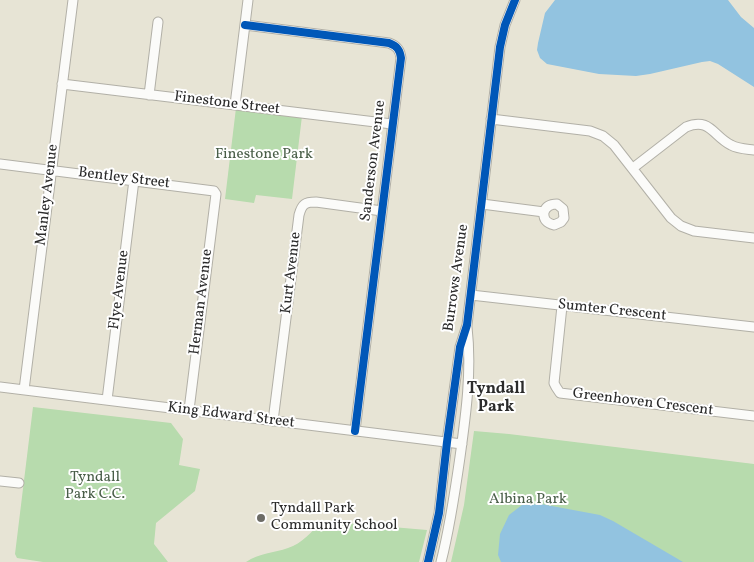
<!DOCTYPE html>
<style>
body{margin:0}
canvas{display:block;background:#e7e4d5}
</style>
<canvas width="754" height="562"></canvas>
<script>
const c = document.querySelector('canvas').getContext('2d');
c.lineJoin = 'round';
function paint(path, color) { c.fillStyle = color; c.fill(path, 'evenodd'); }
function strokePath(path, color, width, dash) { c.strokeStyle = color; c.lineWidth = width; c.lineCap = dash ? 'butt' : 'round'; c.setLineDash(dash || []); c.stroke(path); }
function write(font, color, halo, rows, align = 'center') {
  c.font = font + ' Vollkorn,serif'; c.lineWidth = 4; c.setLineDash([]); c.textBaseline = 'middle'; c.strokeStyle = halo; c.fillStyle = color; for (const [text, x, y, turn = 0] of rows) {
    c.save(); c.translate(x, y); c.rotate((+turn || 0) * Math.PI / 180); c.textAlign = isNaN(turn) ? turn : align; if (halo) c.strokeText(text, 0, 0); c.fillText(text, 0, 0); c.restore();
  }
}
paint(new Path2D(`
 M 236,108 L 302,116 L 292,199 L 256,195 L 254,203 L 225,199 Z
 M 33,407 L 171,423 L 183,439 L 179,465 L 200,469 L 195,491 L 156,523 L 154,544 L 168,562 L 43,562 L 17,558 L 15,554 Z
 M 474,431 L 509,434 L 754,464 L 754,562 L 451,562 L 464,505 Z
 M 322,521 L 427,530 L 419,562 L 246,562 C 259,553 274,553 288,548 C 302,544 312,531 322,521 Z`), '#b7dbad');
paint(new Path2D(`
 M 555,0 L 728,0 L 741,17 L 754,28 L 754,87 L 718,64 L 710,61 L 702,62 L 650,74 L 636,76 L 599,74 L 547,64 L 540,58 L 537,50 L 538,43 L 545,13 Z
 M 541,504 L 600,515 L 613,521 L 683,562 L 501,562 L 498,555 L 500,534 L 509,515 L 522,505 Z`), '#92c3e0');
const minor = new Path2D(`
 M 245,25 L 389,43 C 397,46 400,50 401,58 L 355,431
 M 62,84 L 392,124
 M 149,95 L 158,22
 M 235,105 L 248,0
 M 491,119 L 590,131 L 603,136 L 614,145 L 671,218 L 681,226 L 694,231 L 754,238
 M 0,164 L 214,191 L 216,194 L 189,410
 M 633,168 L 686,127 C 710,117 713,136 731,145 C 738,149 746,149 754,150
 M 482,204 L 544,212 C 546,206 551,204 557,204 L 563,209 L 564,218 L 561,222 L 554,225 C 547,223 543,220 544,212
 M 471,295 L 754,327
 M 562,306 L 554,383 L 556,387 L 560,393 L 754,416
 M 0,387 L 462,444
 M 24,390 L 73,0
 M 107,400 L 134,180
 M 273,421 L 299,215 C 302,204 305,202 316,202 L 382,211
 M 0,481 L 19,483
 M 428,562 L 439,513 L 447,442 L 460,347 L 467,325 L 500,47 L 505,25 L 515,0
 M 441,562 C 450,527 455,492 460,457 C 466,414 472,370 467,327`);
strokePath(minor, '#b2b0a7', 11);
strokePath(minor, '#fbfbf9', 9);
strokePath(new Path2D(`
 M 245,25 L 389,43 C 397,46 400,50 401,58 L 355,431
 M 428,562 L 439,513 L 447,442 L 460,347 L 467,325 L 500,47 L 505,25 L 515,0`), '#0057b8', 8);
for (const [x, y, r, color] of [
 [261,518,5,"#6d6c66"]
]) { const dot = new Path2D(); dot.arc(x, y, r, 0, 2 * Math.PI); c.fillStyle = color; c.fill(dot); strokePath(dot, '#fff', 2); }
write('15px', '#2b2b2b', '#fff', [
 ["Finestone Street",227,104,7],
 ["Sanderson Avenue",374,161,-83],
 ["Bentley Street",124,179,7],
 ["Manley Avenue",48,195,-83],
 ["Kurt Avenue",292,273,-83],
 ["Burrows Avenue",457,278,-82],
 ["Flye Avenue",120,290,-83],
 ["Herman Avenue",202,302,-83],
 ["Sumter Crescent",612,311,6],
 ["Greenhoven Crescent",643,403,7],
 ["King Edward Street",231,416,7]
]);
write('15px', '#495e48', '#fff', [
 ["Finestone Park",264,155],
 ["Tyndall",95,478],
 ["Park C.C.",95,495],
 ["Albina Park",528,500]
]);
write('15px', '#2b2b2b', '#fff', [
 ["Tyndall Park",271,509],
 ["Community School",271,526]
], 'left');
write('bold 16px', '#2b2b2b', '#fff', [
 ["Tyndall",496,390],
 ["Park",496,408]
]);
</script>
